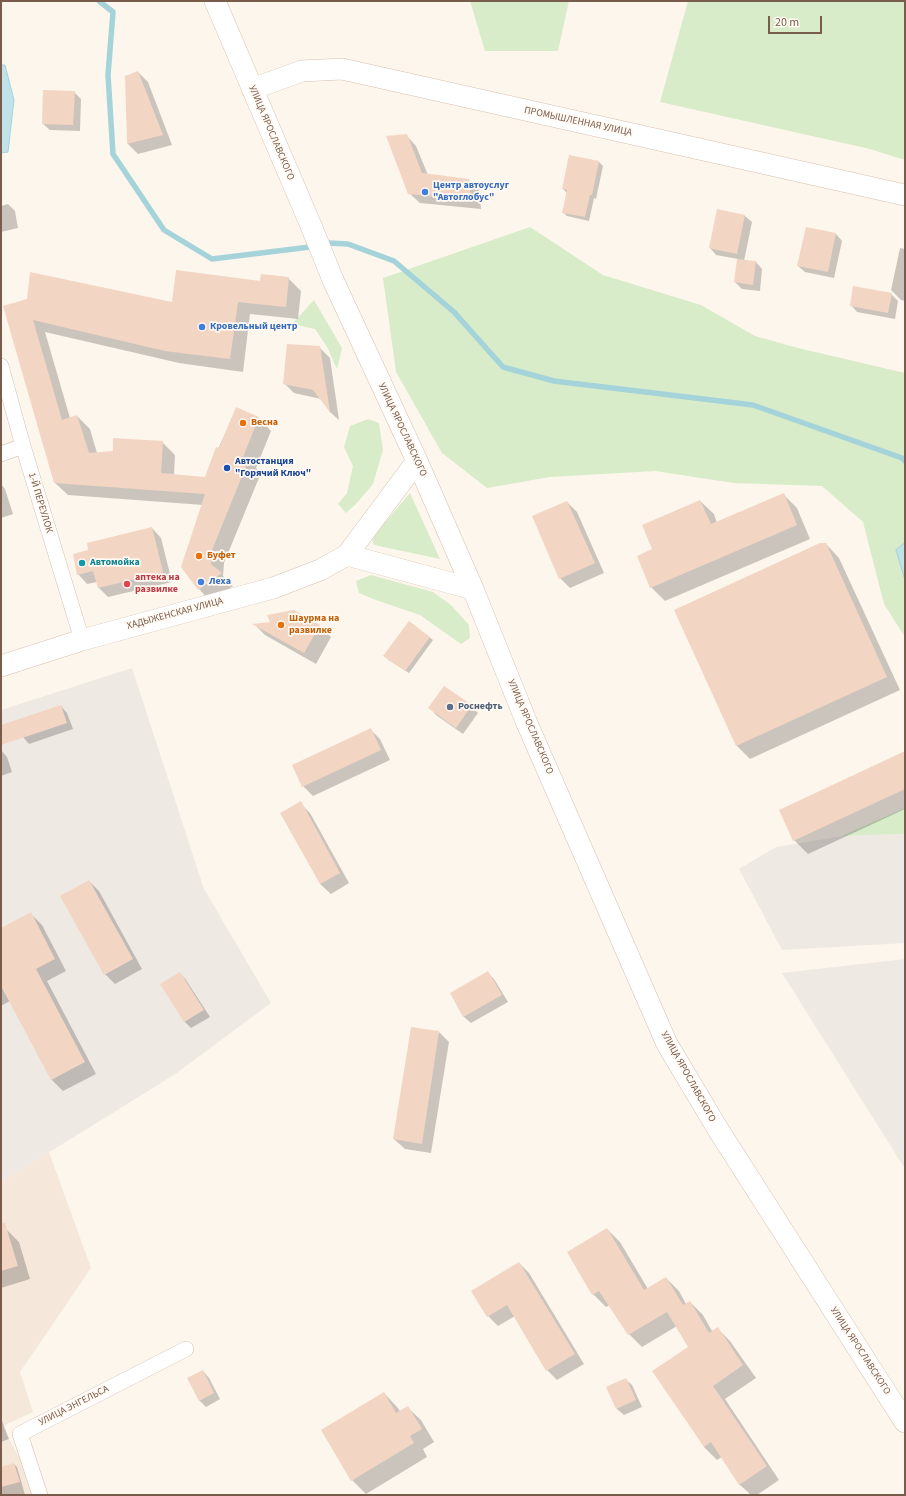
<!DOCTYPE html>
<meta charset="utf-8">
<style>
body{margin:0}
#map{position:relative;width:906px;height:1496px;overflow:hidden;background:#fdf6ec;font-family:"Source Sans 3",sans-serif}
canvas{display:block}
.frame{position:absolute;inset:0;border:2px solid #7a5c4d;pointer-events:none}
.scale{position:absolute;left:768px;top:16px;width:54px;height:18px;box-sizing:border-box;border:2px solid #7a5c4d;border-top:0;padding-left:5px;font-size:12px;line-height:14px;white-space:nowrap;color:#7a5c4d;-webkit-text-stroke:3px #fffaf3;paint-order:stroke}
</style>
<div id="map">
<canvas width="906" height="1496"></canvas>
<div class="frame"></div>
<div class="scale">20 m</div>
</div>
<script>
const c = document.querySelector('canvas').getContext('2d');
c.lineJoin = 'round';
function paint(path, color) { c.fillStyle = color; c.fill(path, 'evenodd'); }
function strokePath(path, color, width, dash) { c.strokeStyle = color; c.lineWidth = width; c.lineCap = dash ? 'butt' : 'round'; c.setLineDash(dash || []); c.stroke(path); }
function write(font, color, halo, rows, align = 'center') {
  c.font = font + ' "Source Sans 3",sans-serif'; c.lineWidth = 3.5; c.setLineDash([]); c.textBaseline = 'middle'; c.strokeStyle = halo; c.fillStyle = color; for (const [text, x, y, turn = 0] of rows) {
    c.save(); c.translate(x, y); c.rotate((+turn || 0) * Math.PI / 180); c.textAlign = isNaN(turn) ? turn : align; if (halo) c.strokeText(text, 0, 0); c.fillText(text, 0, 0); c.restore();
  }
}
paint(new Path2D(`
 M 49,1152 L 91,1268 L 20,1372 L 33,1412 L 3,1426 L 7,1436 L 22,1462 L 32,1495 L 1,1495 L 1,1182 Z`), '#f5e8da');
paint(new Path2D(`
 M 132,668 L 204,889 L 271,1003 L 174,1075 L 1,1182 L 1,710 Z
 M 905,834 L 905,943 L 782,950 L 739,869 L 776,847 L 842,836 Z
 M 905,959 L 905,1169 L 782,973 Z`), '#efe9e4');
paint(new Path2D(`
 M 470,1 L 569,1 L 558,51 L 485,51 Z
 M 688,1 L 905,1 L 905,160 L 870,149 L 660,102 Z
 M 530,227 L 603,275 L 701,305 L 755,336 L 798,348 L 905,373 L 905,637 L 884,604 L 863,522 L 822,486 L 734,483 L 655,471 L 550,477 L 487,488 L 442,453 L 396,372 L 383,278 Z
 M 314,300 L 342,348 L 337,369 L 327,347 L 315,329 L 292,324 Z
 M 368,419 L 379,423 L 383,450 L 373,484 L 356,504 L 346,513 L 338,504 L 347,493 L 353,466 L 344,447 L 350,426 Z
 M 410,493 L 440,559 L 374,545 L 372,538 Z
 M 371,575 L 433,592 L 451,605 L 469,625 L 470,638 L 461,644 L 420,615 L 373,599 L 359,593 L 356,581 Z
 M 905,808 L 905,834 L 842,836 Z`), '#d8ecc9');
const water = new Path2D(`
 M 1,65 L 5,65 L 14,100 L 8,152 L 1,153 Z
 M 905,543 L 905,580 L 896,550 Z`);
paint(water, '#bfe3e8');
strokePath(water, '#a5d3da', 1);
paint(new Path2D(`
 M 138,72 L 148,82 L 172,145 L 138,154 L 128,144 L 126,77 Z
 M 74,92 L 81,99 L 80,131 L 50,130 L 43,124 Z
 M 406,135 L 416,146 L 428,175 L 469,180 L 479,190 L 481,209 L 420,203 L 409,193 Z
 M 599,162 L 603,166 L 596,199 L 594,198 L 589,221 L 567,216 L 563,212 L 567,193 L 563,189 Z
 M 8,204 L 15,211 L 18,228 L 1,232 L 1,206 Z
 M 718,210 L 745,216 L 752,222 L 744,261 L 756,262 L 762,269 L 760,291 L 742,289 L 735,282 L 738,259 L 716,255 L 710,248 Z
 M 836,234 L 842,241 L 834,278 L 805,272 L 798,266 Z
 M 900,248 L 905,249 L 905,301 L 901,300 L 891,290 Z
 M 288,278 L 301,291 L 298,319 L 250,314 L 243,372 L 179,363 L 45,332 L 70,418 L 77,416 L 90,429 L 97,453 L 114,452 L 162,442 L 175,455 L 174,475 L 205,478 L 236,409 L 259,418 L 271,431 L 256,468 L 261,473 L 224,563 L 223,576 L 233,586 L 211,602 L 199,589 L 203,505 L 68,495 L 55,483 L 4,307 L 173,303 L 261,282 Z
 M 891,294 L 898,301 L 895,319 L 857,312 L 851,305 Z
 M 319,347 L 330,358 L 339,420 L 330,412 L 321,399 L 294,393 L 284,383 Z
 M 1,484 L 5,489 L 13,514 L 1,518 Z
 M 783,494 L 797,508 L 810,539 L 665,601 L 651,587 L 700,501 L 714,514 L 717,523 Z
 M 567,502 L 577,512 L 604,573 L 570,588 L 560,578 Z
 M 152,528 L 161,538 L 172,582 L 108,597 L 99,588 L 97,582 L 87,584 L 78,574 Z
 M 826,544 L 839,558 L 900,690 L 750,759 L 737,746 L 676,611 Z
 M 409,622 L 433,640 L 409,673 L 387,659 Z
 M 254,624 L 319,625 L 331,637 L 316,664 L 265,635 Z
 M 445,687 L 471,706 L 478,713 L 463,734 L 436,715 L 430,708 Z
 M 61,706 L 67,713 L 73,729 L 29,744 L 23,737 Z
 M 370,729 L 380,739 L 390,760 L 313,796 L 303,786 Z
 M 1,750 L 7,757 L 12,772 L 1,776 Z
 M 905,753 L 905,809 L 808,854 L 794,840 Z
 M 300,803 L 310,813 L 349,883 L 331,894 L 320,884 Z
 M 89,881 L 99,891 L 142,969 L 115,984 L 105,974 Z
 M 31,914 L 42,925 L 66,971 L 47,981 L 96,1074 L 63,1091 L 51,1079 L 10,1001 L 1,1006 L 1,930 Z
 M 180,973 L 186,980 L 210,1017 L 191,1028 L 185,1022 L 162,985 Z
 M 488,973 L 494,979 L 508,1002 L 471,1023 L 464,1017 L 451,994 Z
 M 439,1032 L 449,1042 L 431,1153 L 405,1149 L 394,1139 Z
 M 6,1229 L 19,1242 L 30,1279 L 1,1288 L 1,1231 Z
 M 607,1229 L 620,1242 L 648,1289 L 666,1278 L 679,1291 L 686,1304 L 690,1302 L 703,1315 L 712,1331 L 717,1328 L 730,1341 L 756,1378 L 725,1399 L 779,1480 L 757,1495 L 751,1495 L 740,1485 L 722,1457 L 717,1460 L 704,1447 L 689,1347 L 677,1326 L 642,1347 L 629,1334 L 610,1305 L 606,1307 L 593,1294 Z
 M 519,1263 L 529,1273 L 584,1364 L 557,1380 L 547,1370 L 515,1316 L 498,1326 L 488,1316 Z
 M 203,1371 L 209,1378 L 220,1399 L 206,1407 L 199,1400 Z
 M 625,1379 L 632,1385 L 642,1407 L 624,1415 L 617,1409 L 607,1388 Z
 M 384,1393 L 397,1407 L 400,1411 L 407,1407 L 421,1420 L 434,1442 L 423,1449 L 427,1457 L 366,1494 L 352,1480 L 322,1430 Z
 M 1,1418 L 9,1439 L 1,1442 Z
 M 14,1464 L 17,1467 L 25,1495 L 1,1495 L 1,1468 Z`), '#0003');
strokePath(new Path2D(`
 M 99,1 L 113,12 L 108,75 L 113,154 L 164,230 L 212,259 L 310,247
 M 329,243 L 348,244 L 394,261 L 454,312 L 503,367 L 554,381 L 753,405 L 902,458 L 905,461`), '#a5d3da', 5.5);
paint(new Path2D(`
 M 138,71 L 163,135 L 127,144 L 125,76 Z
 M 43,90 L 75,91 L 73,125 L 42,124 Z
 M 407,134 L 422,173 L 469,179 L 471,200 L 408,194 L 386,136 Z
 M 569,155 L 599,161 L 592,195 L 590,195 L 585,217 L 562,213 L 567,190 L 562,189 Z
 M 717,209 L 745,215 L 737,254 L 709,248 Z
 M 806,227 L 836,233 L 828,272 L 797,266 Z
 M 737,259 L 756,261 L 753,285 L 734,282 Z
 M 176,270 L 260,281 L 261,274 L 289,277 L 286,307 L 238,302 L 230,359 L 165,351 L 33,320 L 62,420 L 77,415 L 89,453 L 113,451 L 113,438 L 163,441 L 161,473 L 205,477 L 216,447 L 219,448 L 236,407 L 259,417 L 243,457 L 249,459 L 212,550 L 211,564 L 222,573 L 198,590 L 181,567 L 205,494 L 54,483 L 3,306 L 27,299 L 30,272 L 172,302 Z
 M 853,286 L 892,293 L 888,313 L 850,306 Z
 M 287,344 L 320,346 L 330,412 L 313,390 L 283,384 Z
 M 784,493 L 797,525 L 650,588 L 637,556 L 652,549 L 642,525 L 700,500 L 711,524 Z
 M 567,501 L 595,563 L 559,579 L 532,516 Z
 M 152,527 L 163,572 L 98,588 L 93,571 L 77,575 L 73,554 L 88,550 L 87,543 Z
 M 820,543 L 826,543 L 887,677 L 736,746 L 674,610 Z
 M 294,610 L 320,625 L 304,653 L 252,624 L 270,622 L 267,615 Z
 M 409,621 L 430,637 L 405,671 L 383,656 Z
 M 444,686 L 472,705 L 456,728 L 428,708 Z
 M 61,705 L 67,723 L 1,745 L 1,725 Z
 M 371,728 L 381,750 L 302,787 L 292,765 Z
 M 905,751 L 905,789 L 793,841 L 779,810 Z
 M 301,801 L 340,873 L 320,884 L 280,813 Z
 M 89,880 L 133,959 L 104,975 L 60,896 Z
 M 31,912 L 55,959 L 36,969 L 85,1062 L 51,1080 L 1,986 L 1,928 Z
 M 488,971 L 502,995 L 463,1017 L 450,993 Z
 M 180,972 L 204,1010 L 184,1022 L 160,984 Z
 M 411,1027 L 439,1031 L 422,1144 L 393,1139 Z
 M 1,1223 L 5,1223 L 18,1266 L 1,1271 Z
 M 607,1228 L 644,1290 L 666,1277 L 683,1305 L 690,1301 L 709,1333 L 718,1327 L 743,1365 L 713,1386 L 767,1466 L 739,1485 L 711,1442 L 704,1447 L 652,1371 L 688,1347 L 667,1312 L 628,1335 L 599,1291 L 592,1295 L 567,1252 Z
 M 519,1262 L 575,1354 L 546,1371 L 507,1305 L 487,1317 L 471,1291 Z
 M 203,1370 L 214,1393 L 199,1401 L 187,1378 Z
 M 626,1378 L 636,1400 L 616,1409 L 606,1387 Z
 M 384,1392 L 396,1413 L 408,1406 L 422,1429 L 410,1436 L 414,1443 L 351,1481 L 321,1430 Z
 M 14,1463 L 20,1482 L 1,1487 L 1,1467 Z`), '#f3d5c3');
const street = new Path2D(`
 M 1,366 L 23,446 L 82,640
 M 1,454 L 23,446
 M 40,1495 L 20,1434 L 186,1349`);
const secondary = new Path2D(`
 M 215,1 L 312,228 L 333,280 L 417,461 L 473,589 L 526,721 L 667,1044 L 719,1131 L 905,1422
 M 252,89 L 302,71 L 342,69 L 905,195
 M 347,555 L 473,589
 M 1,666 L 82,640 L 273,588 L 320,570 L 347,555 L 417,461`);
strokePath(street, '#d1beb0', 16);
strokePath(secondary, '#d6c0b0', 22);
strokePath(street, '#fff', 15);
strokePath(secondary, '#fff', 21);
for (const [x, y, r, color] of [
 [425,192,4,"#3f7fe0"],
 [202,327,4,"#3f7fe0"],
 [243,423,4,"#e8710a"],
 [227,468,4,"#1a4fb4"],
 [199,556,4,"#e8710a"],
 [82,563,4,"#0f9aa8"],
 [201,582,4,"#3f7fe0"],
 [127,584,4,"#e0444e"],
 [281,625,4,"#e8710a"],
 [450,707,4,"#5c6f8a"]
]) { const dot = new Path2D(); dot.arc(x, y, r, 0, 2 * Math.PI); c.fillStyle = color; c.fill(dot); strokePath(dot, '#fffaf3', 1.5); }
write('10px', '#7a5c4d', '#fffaf3', [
 ["ПРОМЫШЛЕННАЯ УЛИЦА",578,122,12],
 ["УЛИЦА ЯРОСЛАВСКОГО",271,133,67],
 ["УЛИЦА ЯРОСЛАВСКОГО",402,430,65],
 ["1-Й ПЕРЕУЛОК",40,503,73],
 ["ХАДЫЖЕНСКАЯ УЛИЦА",175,614,-15],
 ["УЛИЦА ЯРОСЛАВСКОГО",530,727,67],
 ["УЛИЦА ЯРОСЛАВСКОГО",688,1077,61],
 ["УЛИЦА ЯРОСЛАВСКОГО",860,1351,57],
 ["УЛИЦА ЭНГЕЛЬСА",74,1406,-27]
]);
write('bold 10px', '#366cbe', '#fffaf3', [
 ["Центр автоуслуг",433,186],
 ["\"Автоглобус\"",433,198],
 ["Кровельный центр",210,327],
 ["Леха",209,582]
], 'left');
write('bold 10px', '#c56008', '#fffaf3', [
 ["Весна",251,423],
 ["Буфет",207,556],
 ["Шаурма на",289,619],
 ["развилке",289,631]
], 'left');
write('bold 10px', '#164399', '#fffaf3', [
 ["Автостанция",235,462],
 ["\"Горячий Ключ\"",235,474]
], 'left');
write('bold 10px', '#0d838f', '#fffaf3', [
 ["Автомойка",90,563]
], 'left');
write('bold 10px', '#be3a42', '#fffaf3', [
 ["аптека на",135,578],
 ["развилке",135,590]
], 'left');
write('bold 10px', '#4e5e75', '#fffaf3', [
 ["Роснефть",458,707]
], 'left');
</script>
